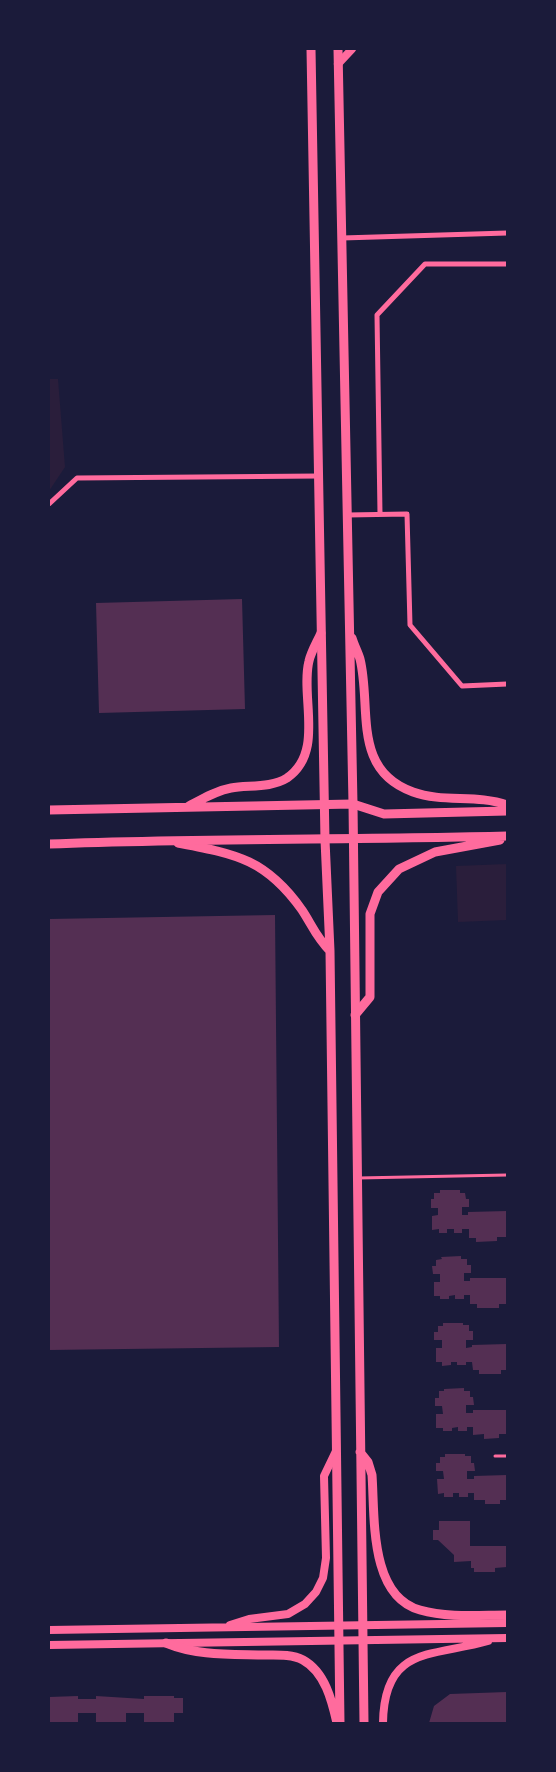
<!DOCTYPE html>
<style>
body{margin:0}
#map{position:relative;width:556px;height:1772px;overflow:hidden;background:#1b1b3a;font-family:Ubuntu,sans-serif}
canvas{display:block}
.frame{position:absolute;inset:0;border:50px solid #1b1b3a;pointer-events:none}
</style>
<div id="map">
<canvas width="556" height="1772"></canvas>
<div class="frame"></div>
</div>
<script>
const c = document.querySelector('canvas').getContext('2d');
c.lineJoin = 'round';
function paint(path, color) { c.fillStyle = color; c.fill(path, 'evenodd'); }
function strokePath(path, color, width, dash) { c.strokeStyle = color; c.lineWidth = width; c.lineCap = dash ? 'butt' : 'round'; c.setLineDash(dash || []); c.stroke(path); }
paint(new Path2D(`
 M 49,379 L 58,379 L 65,467 L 49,491 Z
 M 507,864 L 507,920 L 458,922 L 456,866 Z`), '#2a1e3b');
paint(new Path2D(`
 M 242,599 L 245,709 L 99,713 L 96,603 Z
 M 275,915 L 279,1347 L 49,1350 L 49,919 Z
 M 440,1190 L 460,1190 L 460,1193 L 465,1193 L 466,1199 L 469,1199 L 469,1207 L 462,1207 L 462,1215 L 468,1215 L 468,1212 L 507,1211 L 507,1237 L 497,1237 L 497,1241 L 476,1242 L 476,1238 L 469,1238 L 469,1229 L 462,1229 L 462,1233 L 454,1233 L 454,1229 L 447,1229 L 447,1233 L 439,1233 L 439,1229 L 432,1230 L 432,1216 L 438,1215 L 438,1208 L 431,1208 L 431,1199 L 434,1199 L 434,1193 L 440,1193 Z
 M 461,1256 L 461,1259 L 467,1259 L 467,1265 L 471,1265 L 471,1273 L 464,1273 L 464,1281 L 470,1281 L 470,1278 L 507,1278 L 507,1304 L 499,1304 L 499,1308 L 477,1308 L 477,1304 L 470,1304 L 470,1295 L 464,1295 L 464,1299 L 455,1299 L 455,1295 L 449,1296 L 449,1299 L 440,1299 L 440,1296 L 434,1296 L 434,1282 L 440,1282 L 440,1274 L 433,1274 L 432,1266 L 436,1266 L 436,1260 L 442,1259 L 441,1257 Z
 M 443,1323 L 463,1323 L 463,1325 L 469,1325 L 469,1331 L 473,1331 L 473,1340 L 466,1340 L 466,1348 L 472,1347 L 472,1345 L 507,1344 L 507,1370 L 501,1370 L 501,1374 L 479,1374 L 479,1370 L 473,1370 L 472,1362 L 466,1362 L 466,1365 L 457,1365 L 457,1362 L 451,1362 L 451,1365 L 442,1366 L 442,1362 L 436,1362 L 436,1348 L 442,1348 L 442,1340 L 434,1340 L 434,1332 L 438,1332 L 438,1326 L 443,1326 Z
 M 464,1388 L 464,1391 L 470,1391 L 470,1397 L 473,1397 L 474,1405 L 466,1405 L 466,1413 L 473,1413 L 473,1410 L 507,1410 L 507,1434 L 499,1434 L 499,1438 L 484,1439 L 484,1434 L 473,1435 L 473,1427 L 467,1427 L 467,1431 L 458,1431 L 458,1427 L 452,1428 L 452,1431 L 443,1431 L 443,1428 L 436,1428 L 436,1414 L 443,1414 L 442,1406 L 435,1406 L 435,1398 L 439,1398 L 439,1391 L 444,1391 L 444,1389 Z
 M 445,1454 L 465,1454 L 465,1456 L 471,1456 L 471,1463 L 474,1463 L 475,1471 L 467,1471 L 467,1479 L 474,1479 L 474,1476 L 507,1475 L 507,1500 L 500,1500 L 500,1504 L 485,1504 L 485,1500 L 474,1500 L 474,1493 L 468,1493 L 468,1497 L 459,1497 L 459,1493 L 453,1493 L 453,1497 L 444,1497 L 444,1493 L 438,1494 L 437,1479 L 444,1479 L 443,1471 L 436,1471 L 436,1463 L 440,1463 L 440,1457 L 445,1457 Z
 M 439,1521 L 470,1521 L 470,1546 L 507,1546 L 507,1567 L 495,1568 L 495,1572 L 474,1572 L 474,1568 L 471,1568 L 471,1561 L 454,1562 L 454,1555 L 438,1540 L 433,1540 L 433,1530 L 439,1530 Z
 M 507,1692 L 507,1723 L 429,1723 L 434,1706 L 450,1694 Z
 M 78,1696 L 78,1699 L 96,1699 L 96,1696 L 144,1699 L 144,1696 L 174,1696 L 174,1698 L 183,1698 L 183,1713 L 174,1713 L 174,1723 L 144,1723 L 144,1713 L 126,1713 L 126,1723 L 96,1723 L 96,1713 L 78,1713 L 78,1723 L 49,1723 L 49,1697 Z`), '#542f53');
strokePath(new Path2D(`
 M 358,1178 L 507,1175
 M 495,1456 L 507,1456`), '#ff6b9d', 3);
strokePath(new Path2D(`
 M 342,238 L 507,233
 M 49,504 L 77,478 L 319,476
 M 380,514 L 377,315 L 425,264 L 507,264
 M 347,515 L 407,514 L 410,625 L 462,686 L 507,684`), '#ff6b9d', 5);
strokePath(new Path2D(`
 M 338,64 L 352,49
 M 230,1625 L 249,1619 L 288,1614 L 305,1604 L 316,1592 L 323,1578 L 326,1558 L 324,1476 L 336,1451
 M 49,1630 L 507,1623
 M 49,1645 L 507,1638
 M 383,1723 C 384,1645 433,1657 488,1641`), '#ff6b9d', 8);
strokePath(new Path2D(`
 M 311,49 L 325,840 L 330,951 L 340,1723
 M 338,49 L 353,804 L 364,1723
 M 352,638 C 354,645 358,652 360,659 C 372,707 351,770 413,792 C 443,803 477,794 507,805
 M 178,843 C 236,854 266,859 302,910 C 312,925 316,937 330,951
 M 360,1452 L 368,1462 L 372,1475 C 375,1516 369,1596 420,1610 C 448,1618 479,1615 507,1615
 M 166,1643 C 197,1656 231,1654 265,1655 C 277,1655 292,1654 303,1660 C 325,1672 332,1701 337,1723`), '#ff6b9d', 9);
strokePath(new Path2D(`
 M 189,806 C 202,799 215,791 231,788 C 249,785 271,788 287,778 C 325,752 300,697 309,661 C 311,652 317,642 321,633
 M 49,810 L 353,804 L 384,814 L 507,811
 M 49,844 C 202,838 354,840 507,836
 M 355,1015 L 370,997 L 370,914 L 378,892 L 399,869 L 435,852 L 500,840`), '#ff6b9d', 9);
</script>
